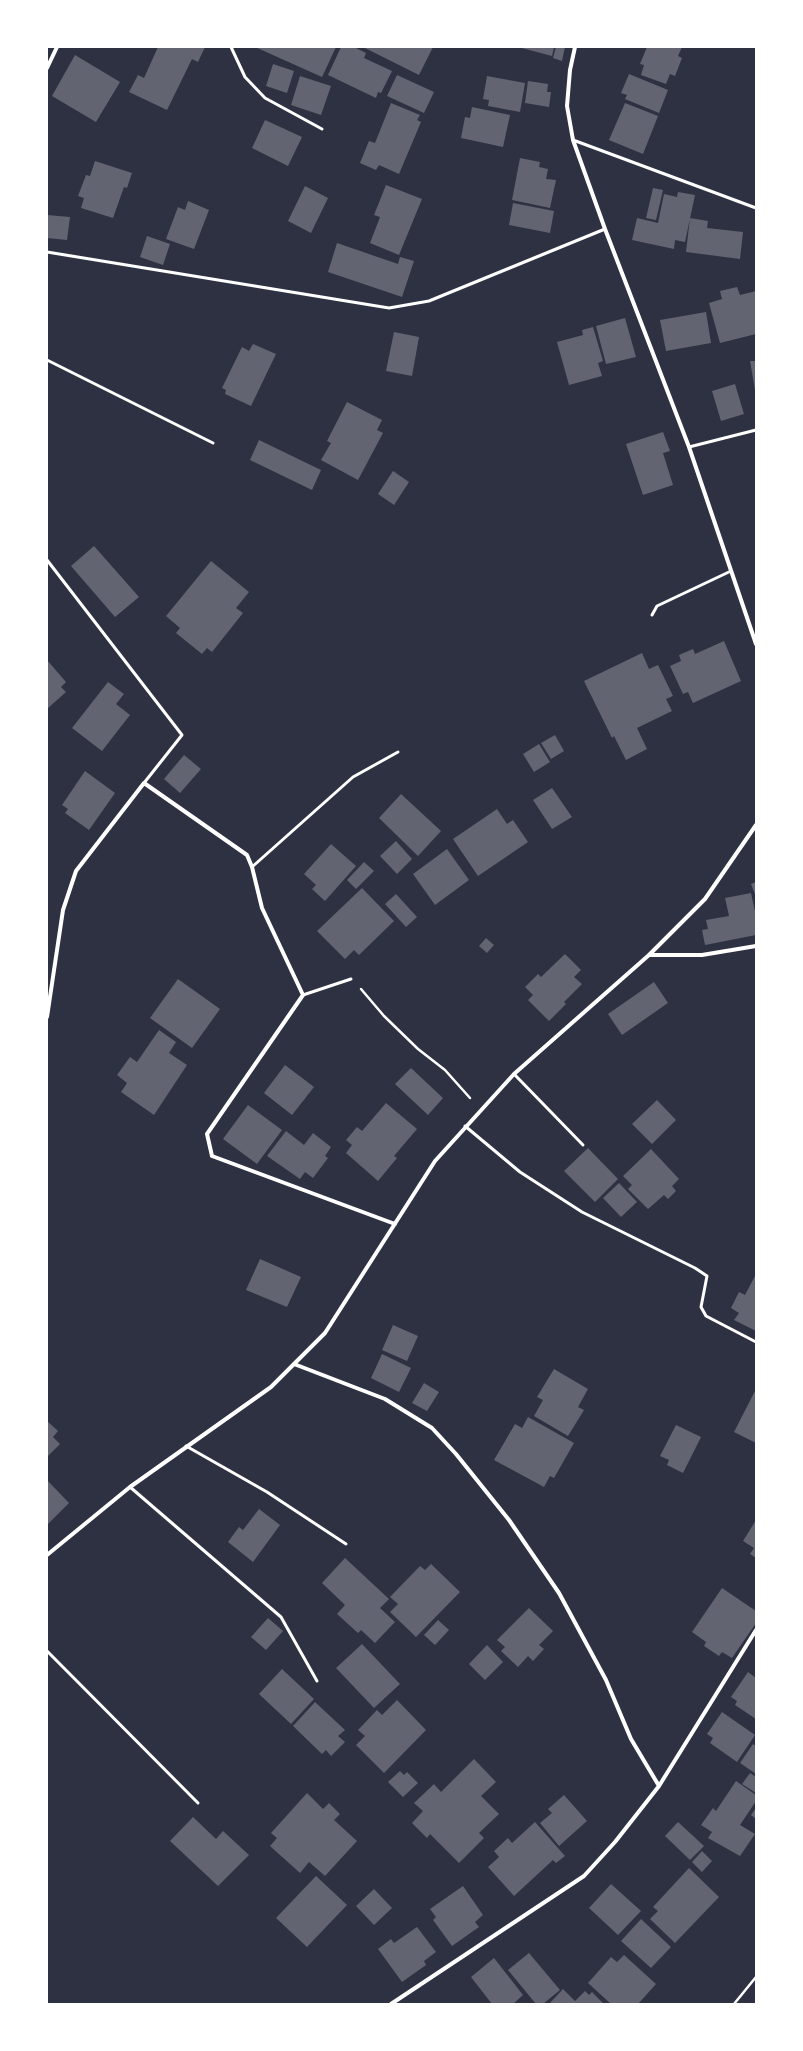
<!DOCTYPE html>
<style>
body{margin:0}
#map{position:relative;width:803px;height:2051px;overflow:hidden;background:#2d3142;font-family:Quicksand,sans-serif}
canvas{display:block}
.frame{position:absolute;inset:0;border:48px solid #fff;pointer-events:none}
</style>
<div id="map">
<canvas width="803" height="2051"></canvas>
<div class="frame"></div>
</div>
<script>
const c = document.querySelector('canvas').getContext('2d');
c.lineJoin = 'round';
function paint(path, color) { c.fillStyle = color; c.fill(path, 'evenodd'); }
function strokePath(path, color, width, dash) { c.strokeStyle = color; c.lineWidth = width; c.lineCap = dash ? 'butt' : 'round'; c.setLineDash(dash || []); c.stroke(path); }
paint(new Path2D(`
 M 158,47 L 205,47 L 198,62 L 192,59 L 167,110 L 129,92 L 138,75 L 144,78 Z
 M 255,47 L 336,47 L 322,77 Z
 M 341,47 L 354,47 L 366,53 L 364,58 L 392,71 L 381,93 L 378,92 L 376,98 L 328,75 Z
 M 363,47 L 433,47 L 419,75 Z
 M 518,47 L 554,47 L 552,56 Z
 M 556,47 L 565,47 L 562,61 L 553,58 Z
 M 647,47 L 682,47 L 678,56 L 682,58 L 675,76 L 670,74 L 666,84 L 641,75 L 644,65 L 640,64 Z
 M 75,55 L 120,82 L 96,122 L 52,96 Z
 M 273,64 L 294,71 L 287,93 L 266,86 Z
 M 629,74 L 668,90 L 659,113 L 625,99 L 627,95 L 621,93 Z
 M 397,75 L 434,92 L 424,113 L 387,96 Z
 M 300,76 L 331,86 L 321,115 L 291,105 Z
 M 487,76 L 525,83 L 520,112 L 488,106 L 489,100 L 483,99 Z
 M 528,81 L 548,84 L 547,92 L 551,92 L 549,107 L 525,103 Z
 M 391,103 L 420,115 L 417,120 L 421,122 L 399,174 L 379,165 L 376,170 L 360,163 L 369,141 L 375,143 Z
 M 625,103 L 658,116 L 643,154 L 609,140 Z
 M 472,107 L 510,115 L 503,147 L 461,138 L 465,117 L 470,118 Z
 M 265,120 L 302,137 L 288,166 L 252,148 Z
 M 520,158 L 540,162 L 539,167 L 548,169 L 546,179 L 556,180 L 550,208 L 512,200 Z
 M 95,161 L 132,173 L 127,188 L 124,187 L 113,218 L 81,208 L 84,198 L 78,196 L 86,175 L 90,176 Z
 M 386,185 L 422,199 L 399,255 L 370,243 L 380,217 L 374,215 Z
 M 305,186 L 328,198 L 311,233 L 288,221 Z
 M 653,188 L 663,190 L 656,220 L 646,218 Z
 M 678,192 L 695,195 L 685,242 L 675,240 L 674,249 L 632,240 L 637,218 L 658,223 L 664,194 L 677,197 Z
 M 188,201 L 209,210 L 194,249 L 166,239 L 178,207 L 185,210 Z
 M 513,203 L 554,211 L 550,233 L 509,225 Z
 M 47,215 L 70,217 L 67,240 L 47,238 Z
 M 690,218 L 708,221 L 707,228 L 743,232 L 740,259 L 686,252 Z
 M 147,236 L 170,244 L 163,265 L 140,257 Z
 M 337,243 L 398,264 L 400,257 L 414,261 L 402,297 L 328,272 Z
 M 737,287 L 740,295 L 756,291 L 756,334 L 720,343 L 709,303 L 722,299 L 720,291 Z
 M 706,312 L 711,343 L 666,351 L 660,320 Z
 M 625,318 L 636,357 L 606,364 L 596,326 Z
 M 593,327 L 603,361 L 598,363 L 602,376 L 569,385 L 557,342 L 583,335 L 582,330 Z
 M 394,332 L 419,337 L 412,376 L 386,371 Z
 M 253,344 L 276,354 L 251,406 L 225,394 L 226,390 L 222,388 L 242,347 L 249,351 Z
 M 750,361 L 756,361 L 756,390 L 755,390 Z
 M 735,384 L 744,414 L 721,421 L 712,391 Z
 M 347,402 L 382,420 L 377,430 L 383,433 L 358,480 L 321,460 L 331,443 L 327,441 Z
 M 663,432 L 670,451 L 663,453 L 673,485 L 643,495 L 626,444 Z
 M 259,440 L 321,470 L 312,490 L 250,460 Z
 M 393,471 L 409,482 L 394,505 L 378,494 Z
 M 94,546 L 139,597 L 115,617 L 71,566 Z
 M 211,561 L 249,592 L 236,608 L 243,613 L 212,652 L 207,648 L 202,654 L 176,633 L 180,628 L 166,616 Z
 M 724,641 L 741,681 L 693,703 L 688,692 L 683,694 L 670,666 L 681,661 L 679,655 L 693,649 L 695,654 Z
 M 642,653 L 649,669 L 658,665 L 673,696 L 666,699 L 672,711 L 637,728 L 647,749 L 626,760 L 614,736 L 612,738 L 584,681 Z
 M 47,660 L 66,682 L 61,687 L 66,692 L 47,709 Z
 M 108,682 L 124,694 L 116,704 L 130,715 L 102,751 L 72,728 Z
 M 555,735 L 564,751 L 551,759 L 541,743 Z
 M 539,744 L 550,762 L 534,772 L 523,754 Z
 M 184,755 L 201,769 L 180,793 L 164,779 Z
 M 85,771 L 115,793 L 89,830 L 65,813 L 68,809 L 62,805 Z
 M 552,788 L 572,817 L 552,829 L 533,800 Z
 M 401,794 L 441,831 L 418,856 L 379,818 Z
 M 497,809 L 507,824 L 513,820 L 528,842 L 478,876 L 453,839 Z
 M 396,841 L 412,859 L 397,874 L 380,856 Z
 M 331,844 L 356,866 L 325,901 L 312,889 L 316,885 L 304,874 Z
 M 447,849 L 469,880 L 435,905 L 413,874 Z
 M 364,862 L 374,871 L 356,889 L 347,880 Z
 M 756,882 L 756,897 L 751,884 Z
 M 362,888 L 394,921 L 359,955 L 354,950 L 345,959 L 317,931 Z
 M 751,893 L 756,916 L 756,935 L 705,945 L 702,930 L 708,929 L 706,920 L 729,916 L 725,898 Z
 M 396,894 L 417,917 L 406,927 L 385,904 Z
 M 486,938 L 494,945 L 487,953 L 479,946 Z
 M 565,954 L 581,970 L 574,977 L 582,984 L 564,1002 L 566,1004 L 549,1021 L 528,1000 L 533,995 L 525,987 L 538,974 L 541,977 Z
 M 178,979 L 220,1009 L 192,1048 L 150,1018 Z
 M 654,982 L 668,1003 L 622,1035 L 608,1014 Z
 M 159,1030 L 176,1042 L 169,1053 L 187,1065 L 154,1115 L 121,1092 L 127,1083 L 117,1075 L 130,1057 L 137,1062 Z
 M 285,1065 L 314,1087 L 292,1115 L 264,1093 Z
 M 411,1068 L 443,1098 L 428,1115 L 395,1084 Z
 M 657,1100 L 676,1120 L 652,1144 L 632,1124 Z
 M 386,1103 L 417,1129 L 394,1156 L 397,1158 L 378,1181 L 346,1153 L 352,1145 L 346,1140 L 357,1127 L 362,1131 Z
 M 248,1105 L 282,1130 L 257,1164 L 223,1139 Z
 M 286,1131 L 304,1145 L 313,1133 L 331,1147 L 325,1156 L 328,1158 L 313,1178 L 305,1172 L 300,1179 L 267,1156 Z
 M 588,1148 L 618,1179 L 595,1202 L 564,1171 Z
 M 651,1149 L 679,1179 L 672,1186 L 676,1191 L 668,1199 L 664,1195 L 648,1209 L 628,1189 L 632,1185 L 623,1176 Z
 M 619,1183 L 637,1202 L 621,1217 L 603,1198 Z
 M 260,1259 L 301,1277 L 287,1307 L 246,1290 Z
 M 756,1274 L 756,1331 L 734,1320 L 739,1313 L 731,1308 L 739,1292 L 745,1295 Z
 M 393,1325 L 418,1336 L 407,1361 L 382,1350 Z
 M 382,1354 L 411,1368 L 399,1392 L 371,1378 Z
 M 554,1369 L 588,1389 L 578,1407 L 584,1410 L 568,1436 L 534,1416 L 543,1400 L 537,1397 Z
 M 424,1383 L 439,1392 L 427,1411 L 412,1403 Z
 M 756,1389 L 756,1443 L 734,1432 Z
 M 528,1417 L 574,1443 L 554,1478 L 550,1476 L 544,1487 L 494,1460 L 515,1424 L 522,1428 Z
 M 47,1421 L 58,1431 L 53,1437 L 60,1444 L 47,1457 Z
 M 676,1425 L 701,1437 L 683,1473 L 667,1465 L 669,1460 L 660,1456 Z
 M 47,1480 L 69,1503 L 48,1524 L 47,1523 Z
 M 259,1509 L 280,1525 L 253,1562 L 228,1542 L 239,1527 L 243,1530 Z
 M 756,1520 L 756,1558 L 750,1554 L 754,1548 L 743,1541 Z
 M 345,1558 L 389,1599 L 380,1608 L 395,1622 L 375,1643 L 361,1630 L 358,1633 L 337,1614 L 345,1605 L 322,1583 Z
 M 431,1564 L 460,1592 L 416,1637 L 390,1612 L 398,1604 L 390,1597 L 420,1566 L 425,1570 Z
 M 722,1588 L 756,1611 L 756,1623 L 732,1658 L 722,1652 L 719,1656 L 704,1646 L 706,1642 L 692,1632 Z
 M 529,1608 L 553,1631 L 539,1645 L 544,1649 L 533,1661 L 528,1656 L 518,1667 L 501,1651 L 505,1647 L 497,1640 Z
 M 268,1618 L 283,1631 L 266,1650 L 251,1637 Z
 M 438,1620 L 449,1630 L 435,1645 L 424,1635 Z
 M 362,1644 L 400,1684 L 374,1708 L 336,1668 Z
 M 487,1645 L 503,1662 L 485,1680 L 469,1664 Z
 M 282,1669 L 314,1699 L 291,1724 L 259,1694 Z
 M 748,1672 L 756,1678 L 756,1719 L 735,1705 L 737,1701 L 731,1697 Z
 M 397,1700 L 426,1730 L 384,1773 L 356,1745 L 365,1736 L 358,1730 L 377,1710 L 382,1715 Z
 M 315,1702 L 345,1730 L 338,1736 L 345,1742 L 331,1756 L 326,1750 L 322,1754 L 293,1726 Z
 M 722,1712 L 755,1735 L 737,1762 L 710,1743 L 713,1738 L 707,1734 Z
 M 753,1744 L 756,1746 L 756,1774 L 740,1763 Z
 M 474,1759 L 496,1782 L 481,1796 L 499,1814 L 479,1833 L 484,1838 L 459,1863 L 430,1834 L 427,1838 L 412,1823 L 423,1811 L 414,1803 L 434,1784 L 441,1792 Z
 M 400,1771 L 404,1775 L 407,1772 L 418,1783 L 403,1797 L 388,1782 Z
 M 750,1773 L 756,1777 L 756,1793 L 742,1784 Z
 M 736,1781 L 756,1795 L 756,1801 L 740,1825 L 755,1834 L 740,1856 L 708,1838 L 712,1832 L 701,1825 L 713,1808 L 716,1811 Z
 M 307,1793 L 323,1809 L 329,1803 L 340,1814 L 334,1820 L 357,1841 L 325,1876 L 309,1862 L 300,1873 L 270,1846 L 277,1838 L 271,1833 Z
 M 564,1795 L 587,1821 L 559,1846 L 540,1823 L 552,1813 L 548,1809 Z
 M 756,1808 L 756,1819 L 751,1815 Z
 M 193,1817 L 216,1839 L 223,1831 L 249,1855 L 218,1886 L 170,1841 Z
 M 535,1822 L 565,1856 L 556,1863 L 553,1860 L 514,1896 L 488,1867 L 499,1857 L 494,1851 L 508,1838 L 512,1843 Z
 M 678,1822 L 704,1846 L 690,1860 L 665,1836 Z
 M 702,1851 L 712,1861 L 702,1872 L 692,1862 Z
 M 689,1868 L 719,1897 L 675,1943 L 650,1919 L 658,1911 L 653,1907 Z
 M 316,1876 L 347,1905 L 307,1947 L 276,1918 Z
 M 611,1884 L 641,1911 L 618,1935 L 589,1908 Z
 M 463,1886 L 483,1915 L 475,1922 L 479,1927 L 452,1946 L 433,1920 L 436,1917 L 430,1909 Z
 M 374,1889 L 392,1908 L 374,1925 L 356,1906 Z
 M 641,1919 L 671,1947 L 651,1968 L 621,1941 Z
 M 417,1927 L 436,1952 L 424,1961 L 426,1965 L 402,1982 L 378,1949 L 391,1939 L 394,1943 Z
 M 529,1953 L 560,1990 L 543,2004 L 536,2004 L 508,1970 Z
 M 624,1955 L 656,1984 L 638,2004 L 611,2004 L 588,1983 L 611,1957 L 617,1962 Z
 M 494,1958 L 523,1995 L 513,2004 L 492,2004 L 471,1977 Z
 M 563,1989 L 575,2001 L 585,1991 L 589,1995 L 592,1992 L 604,2004 L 549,2004 Z`), '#626471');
strokePath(new Path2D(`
 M 361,989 L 384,1016 L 418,1049 L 445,1070 L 470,1098
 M 734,2004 L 756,1977`), '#fff', 2.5);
strokePath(new Path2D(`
 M 231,47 L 245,77 L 265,98 L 322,129
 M 573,140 L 756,208
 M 47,252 L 389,308 L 429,301 L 605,229
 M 47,360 L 213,443
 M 689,447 L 756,430
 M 47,560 L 182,735 L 144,783
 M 652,615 L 657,606 L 731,571
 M 252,867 L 353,777 L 398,752
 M 303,995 L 351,979
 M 514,1074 L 583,1145
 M 465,1126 L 520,1172 L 582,1212 L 695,1268 L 707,1276 L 701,1307 L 706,1316 L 756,1342
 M 186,1446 L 267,1492 L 346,1544
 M 130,1487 L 281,1617 L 317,1681
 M 47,1651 L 198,1803`), '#fff', 3);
strokePath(new Path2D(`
 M 575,47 L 570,70 L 567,106 L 573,140 L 605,229 L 689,447 L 756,644
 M 47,68 L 57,47
 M 649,955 L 702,955 L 756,946
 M 47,1017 L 63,910 L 76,871 L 144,783 L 247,855 L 252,867 L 262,908 L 303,995 L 207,1134 L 212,1156 L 395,1224
 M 294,1364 L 385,1399 L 432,1428 L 456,1454 L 509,1520 L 559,1593 L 606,1680 L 631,1739 L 659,1786
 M 47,1555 L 130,1487 L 271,1387 L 325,1333 L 435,1161 L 514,1074 L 649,955 L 705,899 L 756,825
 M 391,2004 L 584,1876 L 615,1842 L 659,1786 L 756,1630`), '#fff', 4);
</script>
